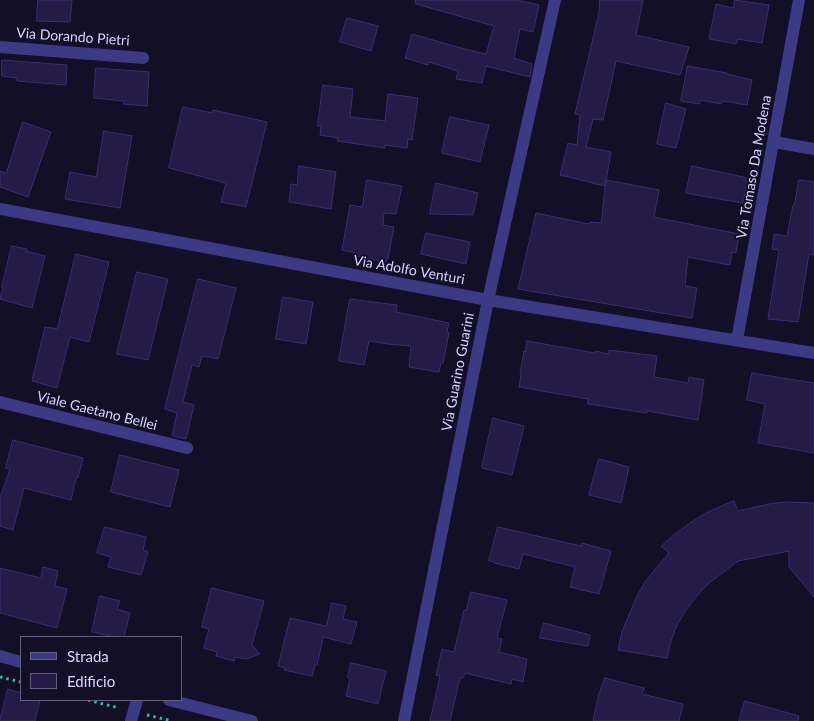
<!DOCTYPE html>
<style>
body{margin:0}
#map{position:relative;width:814px;height:721px;overflow:hidden;background:#130f26;font-family:Lato,sans-serif}
canvas{display:block}
.legend{position:absolute;left:20px;top:636px;width:162px;height:65px;box-sizing:border-box;background:#130f26;border:1px solid #625e7d;margin:0;padding:6px 9px;list-style:none;font-size:15px;color:#d9d4ff}
.legend li{display:flex;align-items:center;gap:10px;height:25px}
.legend b{width:25px;border:1px solid #625e7d}
</style>
<div id="map">
<canvas width="814" height="721"></canvas>
<ul class="legend">
<li><b style="height:6px;background:#3d3a85"></b>Strada</li>
<li><b style="height:14px;background:#241b47"></b>Edificio</li>
</ul>
</div>
<script>
const c = document.querySelector('canvas').getContext('2d');
c.lineJoin = 'round';
function paint(path, color) { c.fillStyle = color; c.fill(path, 'evenodd'); }
function strokePath(path, color, width, dash) { c.strokeStyle = color; c.lineWidth = width; c.lineCap = dash ? 'butt' : 'round'; c.setLineDash(dash || []); c.stroke(path); }
function write(font, color, halo, rows, align = 'center') {
  c.font = font + ' Lato,sans-serif'; c.lineWidth = 4; c.setLineDash([]); c.textBaseline = 'middle'; c.strokeStyle = halo; c.fillStyle = color; for (const [text, x, y, turn = 0] of rows) {
    c.save(); c.translate(x, y); c.rotate((+turn || 0) * Math.PI / 180); c.textAlign = isNaN(turn) ? turn : align; if (halo) c.strokeText(text, 0, 0); c.fillText(text, 0, 0); c.restore();
  }
}
const building = new Path2D(`
 M 38,0 L 72,0 L 70,22 L 37,21 Z
 M 416,0 L 517,0 L 539,5 L 533,32 L 520,29 L 514,58 L 532,64 L 530,77 L 486,66 L 482,83 L 456,79 L 458,71 L 429,62 L 428,65 L 405,58 L 412,34 L 461,48 L 486,54 L 494,26 L 416,4 Z
 M 600,0 L 643,0 L 636,35 L 689,47 L 680,75 L 616,61 L 603,120 L 593,119 L 586,147 L 611,152 L 605,186 L 560,175 L 568,143 L 577,145 L 580,115 L 575,114 L 599,13 Z
 M 735,0 L 769,5 L 762,43 L 738,39 L 736,44 L 709,39 L 716,4 L 733,8 Z
 M 347,18 L 378,26 L 371,51 L 340,42 Z
 M 2,60 L 67,65 L 66,85 L 17,81 L 17,78 L 2,76 Z
 M 688,66 L 727,73 L 727,74 L 752,80 L 747,105 L 723,101 L 721,104 L 701,100 L 699,104 L 681,101 Z
 M 96,68 L 149,72 L 147,106 L 124,104 L 124,101 L 94,98 Z
 M 323,85 L 353,89 L 350,117 L 385,121 L 388,94 L 418,98 L 412,140 L 408,139 L 407,148 L 385,145 L 385,148 L 337,141 L 338,138 L 320,135 L 321,126 L 318,126 Z
 M 666,103 L 686,109 L 676,148 L 657,144 Z
 M 183,107 L 212,113 L 213,110 L 267,122 L 246,207 L 221,202 L 226,183 L 169,168 Z
 M 450,117 L 489,125 L 480,162 L 442,153 Z
 M 23,122 L 51,132 L 28,197 L 0,187 L 0,171 L 6,173 Z
 M 104,131 L 132,136 L 120,208 L 65,199 L 70,172 L 96,177 Z
 M 299,166 L 336,172 L 331,209 L 289,202 L 291,184 L 297,185 Z
 M 692,166 L 748,178 L 743,203 L 701,196 L 686,193 Z
 M 367,180 L 402,186 L 396,214 L 384,213 L 383,225 L 394,227 L 388,259 L 387,259 L 386,262 L 356,256 L 356,253 L 342,250 L 350,205 L 362,207 Z
 M 606,180 L 659,190 L 654,217 L 739,234 L 736,253 L 732,252 L 730,265 L 688,257 L 685,286 L 697,288 L 692,318 L 518,289 L 536,213 L 589,224 L 590,222 L 601,223 Z
 M 799,180 L 814,182 L 814,255 L 809,254 L 798,322 L 768,319 L 779,250 L 772,249 L 774,234 L 787,236 L 793,205 L 794,205 Z
 M 436,183 L 478,193 L 473,215 L 430,214 Z
 M 426,233 L 470,242 L 466,264 L 421,254 Z
 M 12,246 L 27,249 L 26,251 L 45,256 L 32,308 L 0,299 L 3,287 L 2,287 Z
 M 76,254 L 109,262 L 89,342 L 70,337 L 57,388 L 32,381 L 45,327 L 57,329 Z
 M 137,272 L 168,279 L 148,360 L 117,354 Z
 M 198,279 L 236,288 L 218,359 L 202,356 L 199,367 L 192,365 L 183,402 L 194,405 L 186,439 L 172,436 L 177,413 L 165,409 Z
 M 283,297 L 313,302 L 306,344 L 276,339 Z
 M 350,299 L 397,305 L 396,312 L 449,323 L 447,332 L 449,333 L 443,363 L 441,363 L 439,372 L 409,367 L 411,346 L 388,344 L 369,341 L 364,365 L 339,361 Z
 M 527,341 L 595,353 L 596,351 L 608,354 L 609,350 L 657,356 L 654,377 L 688,383 L 689,377 L 704,380 L 698,420 L 647,411 L 647,413 L 588,404 L 588,399 L 519,387 L 521,375 L 520,375 L 524,351 L 525,352 Z
 M 752,373 L 814,383 L 814,453 L 758,443 L 765,404 L 747,400 Z
 M 493,418 L 524,426 L 512,475 L 482,468 Z
 M 13,440 L 83,458 L 78,478 L 76,478 L 71,500 L 24,488 L 13,530 L 0,526 L 0,498 L 10,469 L 6,468 Z
 M 120,455 L 179,470 L 170,507 L 111,492 Z
 M 599,459 L 629,467 L 621,503 L 589,495 Z
 M 734,501 L 738,511 L 769,504 L 785,502 L 814,503 L 814,597 L 789,567 L 789,551 L 738,561 L 708,584 L 696,597 L 686,610 L 677,625 L 671,641 L 667,658 L 618,650 L 622,632 L 636,598 L 645,582 L 657,567 L 669,553 L 661,546 L 675,534 L 690,523 L 706,513 Z
 M 105,527 L 146,537 L 143,550 L 148,552 L 141,575 L 108,567 L 111,557 L 97,553 Z
 M 498,527 L 581,546 L 582,543 L 611,551 L 599,594 L 570,587 L 575,567 L 523,554 L 519,569 L 494,563 L 495,562 L 489,561 Z
 M 43,567 L 58,571 L 55,586 L 67,589 L 57,628 L 0,613 L 0,568 L 41,578 Z
 M 212,588 L 264,601 L 252,645 L 260,654 L 246,659 L 235,657 L 234,661 L 216,656 L 217,652 L 204,648 L 209,629 L 202,627 Z
 M 471,592 L 507,600 L 497,638 L 502,639 L 499,652 L 527,659 L 523,682 L 512,679 L 511,684 L 465,673 L 463,678 L 460,678 L 450,721 L 430,721 L 440,676 L 436,675 L 442,649 L 454,652 L 464,610 L 466,610 Z
 M 100,596 L 120,601 L 117,609 L 130,613 L 124,637 L 114,637 L 92,632 Z
 M 332,603 L 346,606 L 343,619 L 357,622 L 351,644 L 323,637 L 317,665 L 315,665 L 312,676 L 284,670 L 285,668 L 278,666 L 290,618 L 326,626 Z
 M 544,623 L 590,635 L 588,646 L 540,638 Z
 M 351,663 L 386,671 L 378,704 L 346,696 L 350,679 L 348,678 Z
 M 605,678 L 644,688 L 642,694 L 683,704 L 679,721 L 593,721 L 598,697 Z
 M 8,689 L 21,693 L 21,700 L 40,700 L 35,721 L 0,721 Z
 M 745,701 L 799,716 L 798,721 L 739,721 Z`);
paint(building, '#241b47');
strokePath(building, '#3b2d73', 1);
strokePath(new Path2D(`
 M 0,677 L 21,682
 M 88,700 L 119,708
 M 147,715 L 172,721`), '#2fb8b0', 3, [2.5, 4]);
strokePath(new Path2D(`
 M 0,47 L 143,58
 M 774,142 L 814,149
 M 0,209 L 488,300 L 814,353
 M 737,340 L 799,0
 M 0,402 L 187,448
 M 0,656 L 21,662
 M 169,700 L 252,721
 M 131,721 L 137,700
 M 404,721 L 488,300 L 555,0`), '#3d3a85', 12);
write('14px', '#d9d4ff', '#130f26', [
 ["Via Dorando Pietri",73,37,4],
 ["Via Tomaso Da Modena",754,167,-80],
 ["Via Adolfo Venturi",409,270,10],
 ["Via Guarino Guarini",458,372,-79],
 ["Viale Gaetano Bellei",97,411,14]
]);
</script>
